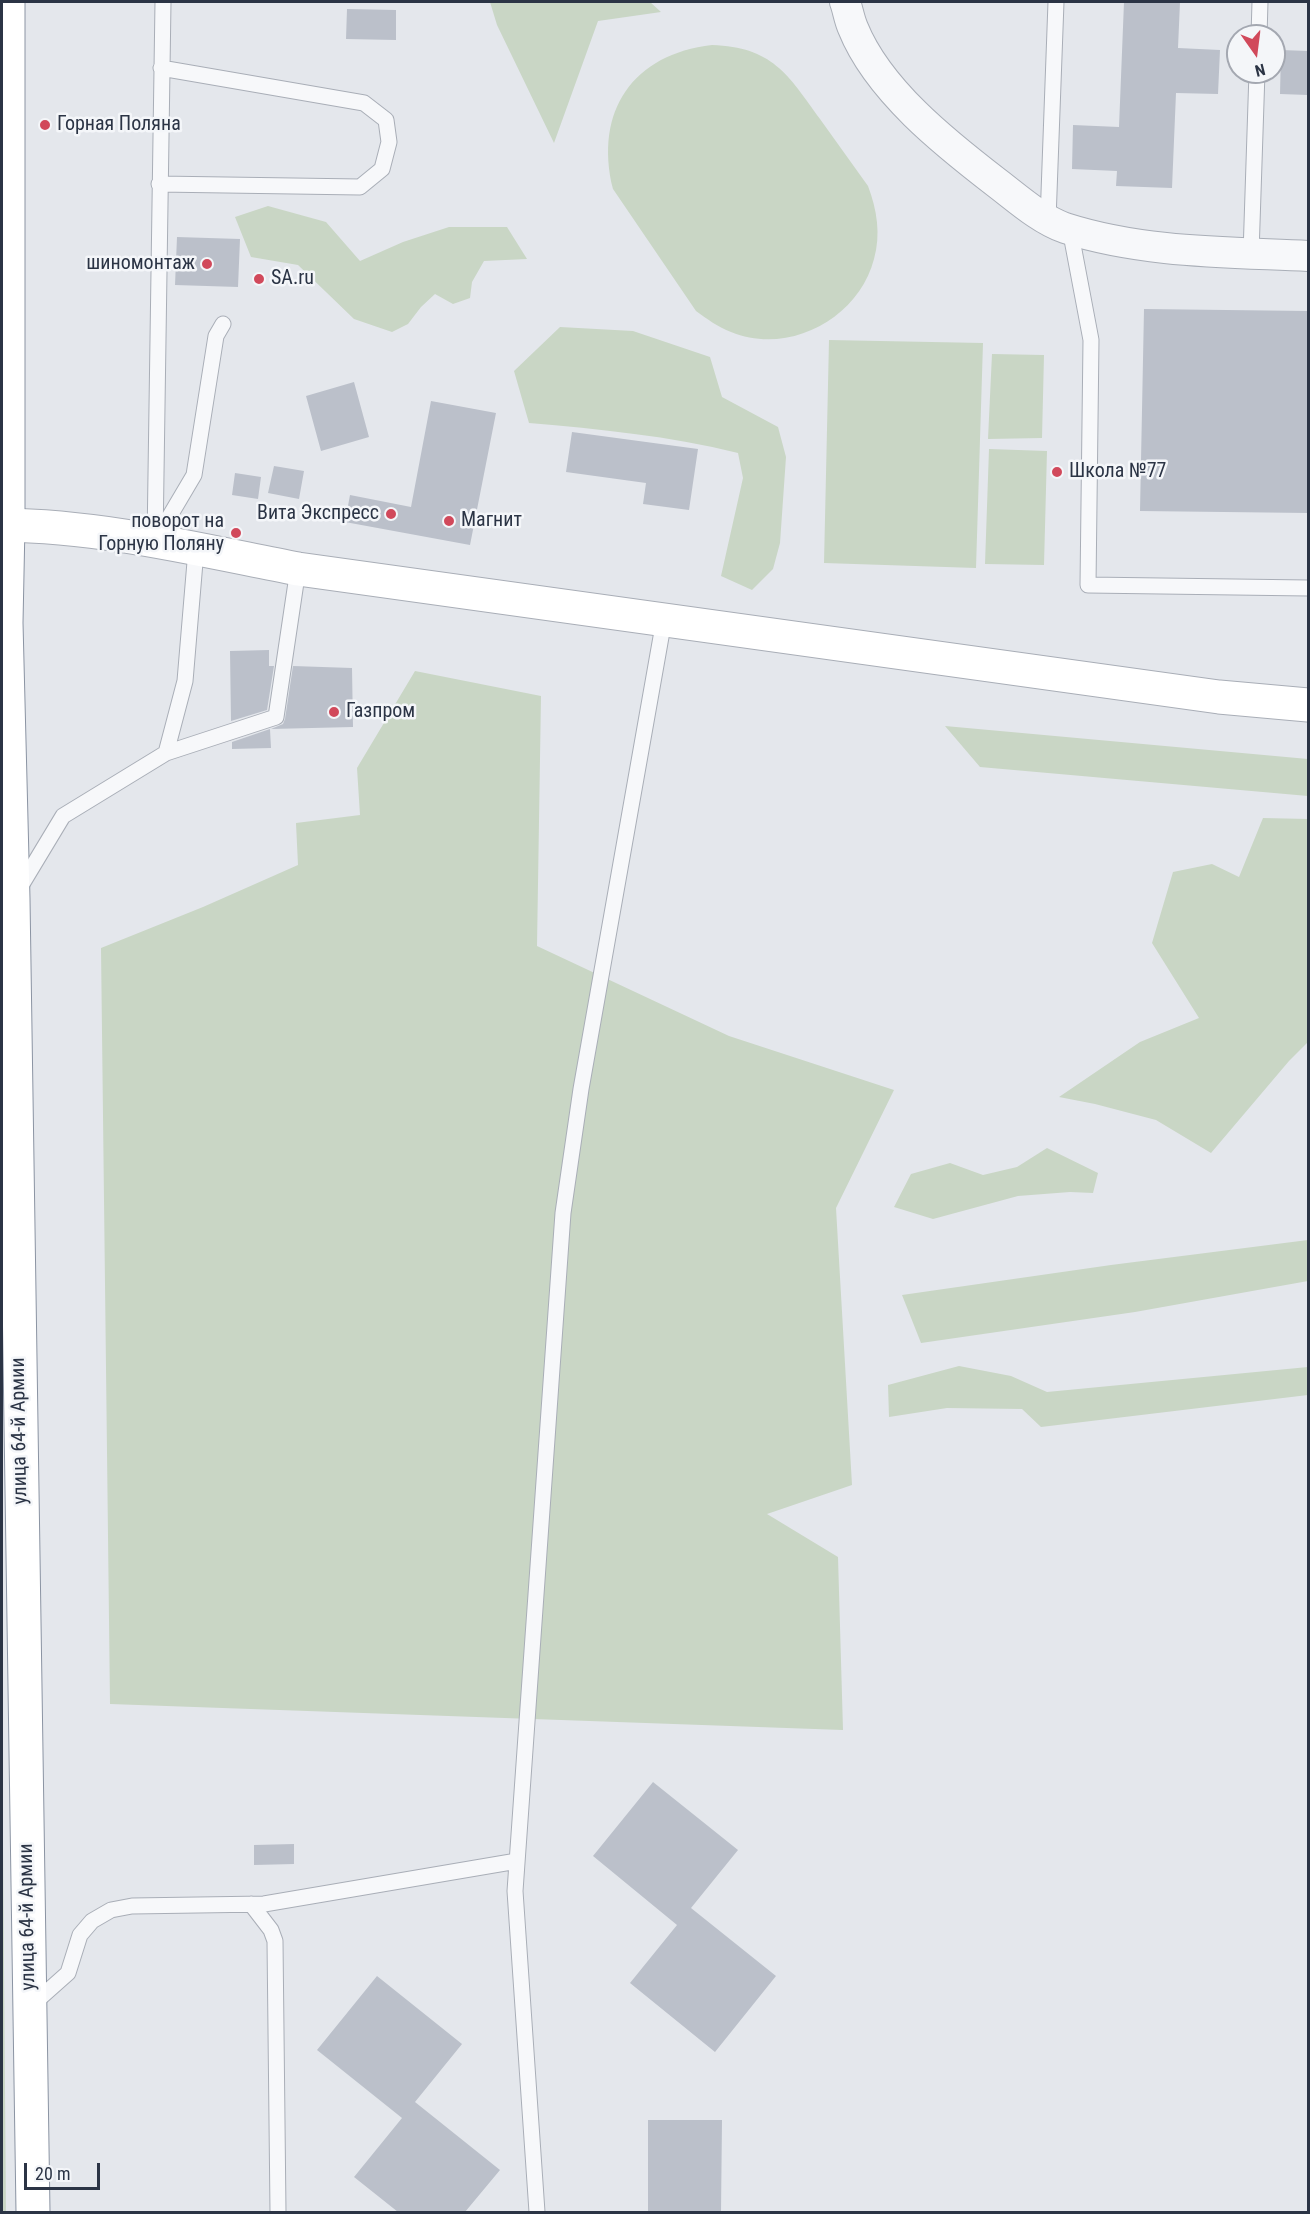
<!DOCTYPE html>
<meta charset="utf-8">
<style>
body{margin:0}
#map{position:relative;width:1310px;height:2214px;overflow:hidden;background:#e4e7ec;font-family:"Roboto Condensed",sans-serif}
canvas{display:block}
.frame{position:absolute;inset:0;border:3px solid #2b3445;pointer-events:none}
.north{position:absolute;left:1226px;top:24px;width:60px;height:60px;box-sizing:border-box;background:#f4f6f9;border:2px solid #a4a8b1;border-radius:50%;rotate:166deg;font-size:16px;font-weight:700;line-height:24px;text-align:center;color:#2b3445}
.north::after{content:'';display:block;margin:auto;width:21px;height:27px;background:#d1495b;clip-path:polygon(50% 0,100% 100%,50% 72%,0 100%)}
.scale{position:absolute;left:24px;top:2163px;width:76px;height:27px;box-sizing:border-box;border:3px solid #2b3445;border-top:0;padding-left:8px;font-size:18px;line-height:21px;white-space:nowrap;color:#2b3445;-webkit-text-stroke:4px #f4f6f9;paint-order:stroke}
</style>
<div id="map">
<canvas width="1310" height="2214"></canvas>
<div class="frame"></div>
<div class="north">N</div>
<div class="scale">20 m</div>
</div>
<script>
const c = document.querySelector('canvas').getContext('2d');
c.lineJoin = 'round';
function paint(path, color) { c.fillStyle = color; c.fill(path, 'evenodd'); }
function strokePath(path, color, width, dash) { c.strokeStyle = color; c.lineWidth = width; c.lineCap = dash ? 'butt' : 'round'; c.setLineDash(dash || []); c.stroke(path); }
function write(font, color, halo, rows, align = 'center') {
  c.font = font + ' "Roboto Condensed",sans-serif'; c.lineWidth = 5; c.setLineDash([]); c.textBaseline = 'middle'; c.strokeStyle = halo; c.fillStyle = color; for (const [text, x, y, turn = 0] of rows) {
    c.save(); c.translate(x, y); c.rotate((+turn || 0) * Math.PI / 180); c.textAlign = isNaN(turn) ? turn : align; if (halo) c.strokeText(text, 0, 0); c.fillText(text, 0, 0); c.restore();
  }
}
paint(new Path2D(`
 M 490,2 L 650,2 L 661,12 L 598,21 L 554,143 L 497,25 Z
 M 712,45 C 772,47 788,74 820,119 C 836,141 852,164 868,186 C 877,210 881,234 874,259 C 859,318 789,356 731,332 C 718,327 707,319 696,311 L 613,189 C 594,111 633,54 712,45 Z
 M 268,206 L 326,222 L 360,261 L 403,242 L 449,227 L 507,227 L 527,259 L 484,261 L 472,282 L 470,298 L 453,304 L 435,294 L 421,307 L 408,324 L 392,332 L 354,319 L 298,265 L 251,257 L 235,217 Z
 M 560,327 L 633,331 L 710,357 L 722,397 L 778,427 L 786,457 L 780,543 L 773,569 L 752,590 L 721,576 L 743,478 L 738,453 C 670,436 599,429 529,423 L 514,371 Z
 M 829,340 L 983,343 L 976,568 L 824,563 Z
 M 992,354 L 1044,355 L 1042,438 L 988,439 Z
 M 989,449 L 1047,451 L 1044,565 L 985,564 Z
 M 415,671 L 541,696 L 537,946 L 729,1036 L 894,1090 L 836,1208 L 852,1485 L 767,1514 L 838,1557 L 843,1730 L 110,1704 L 101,948 L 203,907 L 298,865 L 296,823 L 360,815 L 357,768 Z
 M 945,726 L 1308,759 L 1308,796 L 980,767 Z
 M 1263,818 L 1308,819 L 1308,1042 L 1289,1061 L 1211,1153 L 1156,1120 L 1095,1104 L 1059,1097 L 1140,1042 L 1199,1018 L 1152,943 L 1173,872 L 1212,864 L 1239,877 Z
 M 1047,1148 L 1098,1173 L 1093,1193 L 1070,1192 L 1018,1196 L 933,1219 L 894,1207 L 911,1174 L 950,1163 L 983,1175 L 1017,1167 Z
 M 1308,1240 L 1308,1281 L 1135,1312 L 921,1343 L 902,1295 L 1111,1265 Z
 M 959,1366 L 1011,1376 L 1047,1392 L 1308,1367 L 1308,1395 L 1041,1427 L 1022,1409 L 947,1408 L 889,1417 L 888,1385 Z
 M 2,1717 L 6,2212 L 2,2212 Z`), '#c9d6c5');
paint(new Path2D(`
 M 1124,2 L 1180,2 L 1178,48 L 1220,50 L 1218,94 L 1176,93 L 1172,188 L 1116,186 L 1117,171 L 1072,169 L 1073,125 L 1119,127 Z
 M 347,9 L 396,10 L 396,40 L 346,39 Z
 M 1281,50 L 1308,51 L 1308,95 L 1280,94 Z
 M 177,237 L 240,239 L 238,287 L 175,285 Z
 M 1144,309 L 1308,311 L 1308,513 L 1140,511 Z
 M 354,382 L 369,437 L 321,451 L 306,396 Z
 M 431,401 L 496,413 L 470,545 L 345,522 L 350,495 L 411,507 Z
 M 572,432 L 698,449 L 689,510 L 643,504 L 646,483 L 566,472 Z
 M 274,466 L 304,471 L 299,499 L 268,493 Z
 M 235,473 L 261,477 L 258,499 L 232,495 Z
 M 269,650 L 269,666 L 274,666 L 267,710 L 231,721 L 230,651 Z
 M 293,666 L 352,668 L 353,727 L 271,729 L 283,724 L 285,719 Z
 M 270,729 L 271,748 L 232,749 L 232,742 Z
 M 653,1782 L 738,1850 L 691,1908 L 776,1976 L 715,2052 L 630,1983 L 677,1925 L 593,1856 Z
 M 294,1844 L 294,1864 L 254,1865 L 254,1845 Z
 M 377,1976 L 462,2044 L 415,2102 L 500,2170 L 465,2212 L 398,2212 L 354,2177 L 402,2118 L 317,2050 Z
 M 648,2120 L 722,2120 L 721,2212 L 648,2212 Z`), '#bbc0ca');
const service = new Path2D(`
 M 163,2 L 155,541 L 194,475 L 216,336 L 223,324
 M 1259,36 L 1260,2
 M 159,184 L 360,187 L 382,169 L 389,142 L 386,120 L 364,103 L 161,68
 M 1048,220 L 1056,2
 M 1070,229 L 1091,340 L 1088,585 L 1308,588
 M 1251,254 L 1257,72
 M 166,753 L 185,681 L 196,550
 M 19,889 L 63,816 L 166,753 L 276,717 L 298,569
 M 251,1904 L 271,1930 L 275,1941 L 278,2212
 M 32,2005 L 68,1973 L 80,1935 L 92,1921 L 111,1910 L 132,1906 L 264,1904 L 517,1861
 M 537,2212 L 515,1891 L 563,1213 L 581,1089 L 664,620`);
const minor = new Path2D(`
 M 845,2 C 848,10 849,19 853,28 C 878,90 945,143 997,183 C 1018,199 1040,219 1065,228 C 1143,253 1227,252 1308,256`);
const secondary = new Path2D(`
 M 2,525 C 102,526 200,550 298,569 L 1219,697 L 1308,705`);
const trunk = new Path2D(`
 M 8,2 L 8,525 L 6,623 L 13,899 L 33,2212`);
strokePath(service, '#a9aeb7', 17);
strokePath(minor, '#a9aeb7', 32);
strokePath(secondary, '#a9aeb7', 35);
strokePath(trunk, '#8b94a3', 35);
strokePath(service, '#f7f8fa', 15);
strokePath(minor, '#f7f8fa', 30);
strokePath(secondary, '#fff', 33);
strokePath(trunk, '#fff', 33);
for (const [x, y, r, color] of [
 [45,125,6,"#d1495b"],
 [207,264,6,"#d1495b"],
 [259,279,6,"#d1495b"],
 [1057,472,6,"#d1495b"],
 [391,514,6,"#d1495b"],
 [449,521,6,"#d1495b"],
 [236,533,6,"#d1495b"],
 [334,712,6,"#d1495b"]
]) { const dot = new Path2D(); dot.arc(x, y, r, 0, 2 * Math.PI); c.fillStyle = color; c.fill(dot); strokePath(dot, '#f4f6f9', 2); }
write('20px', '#2b3445', '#f4f6f9', [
 ["Горная Поляна",57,125],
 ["шиномонтаж",195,264,"right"],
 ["SA.ru",271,279],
 ["Школа №77",1069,472],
 ["Вита Экспресс",379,514,"right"],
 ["Магнит",461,521],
 ["поворот на",224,522,"right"],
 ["Горную Поляну",224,545,"right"],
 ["Газпром",346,712]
], 'left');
write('20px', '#2b3445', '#f4f6f9', [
 ["улица 64-й Армии",20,1431,-91],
 ["улица 64-й Армии",28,1917,-91]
]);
</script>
